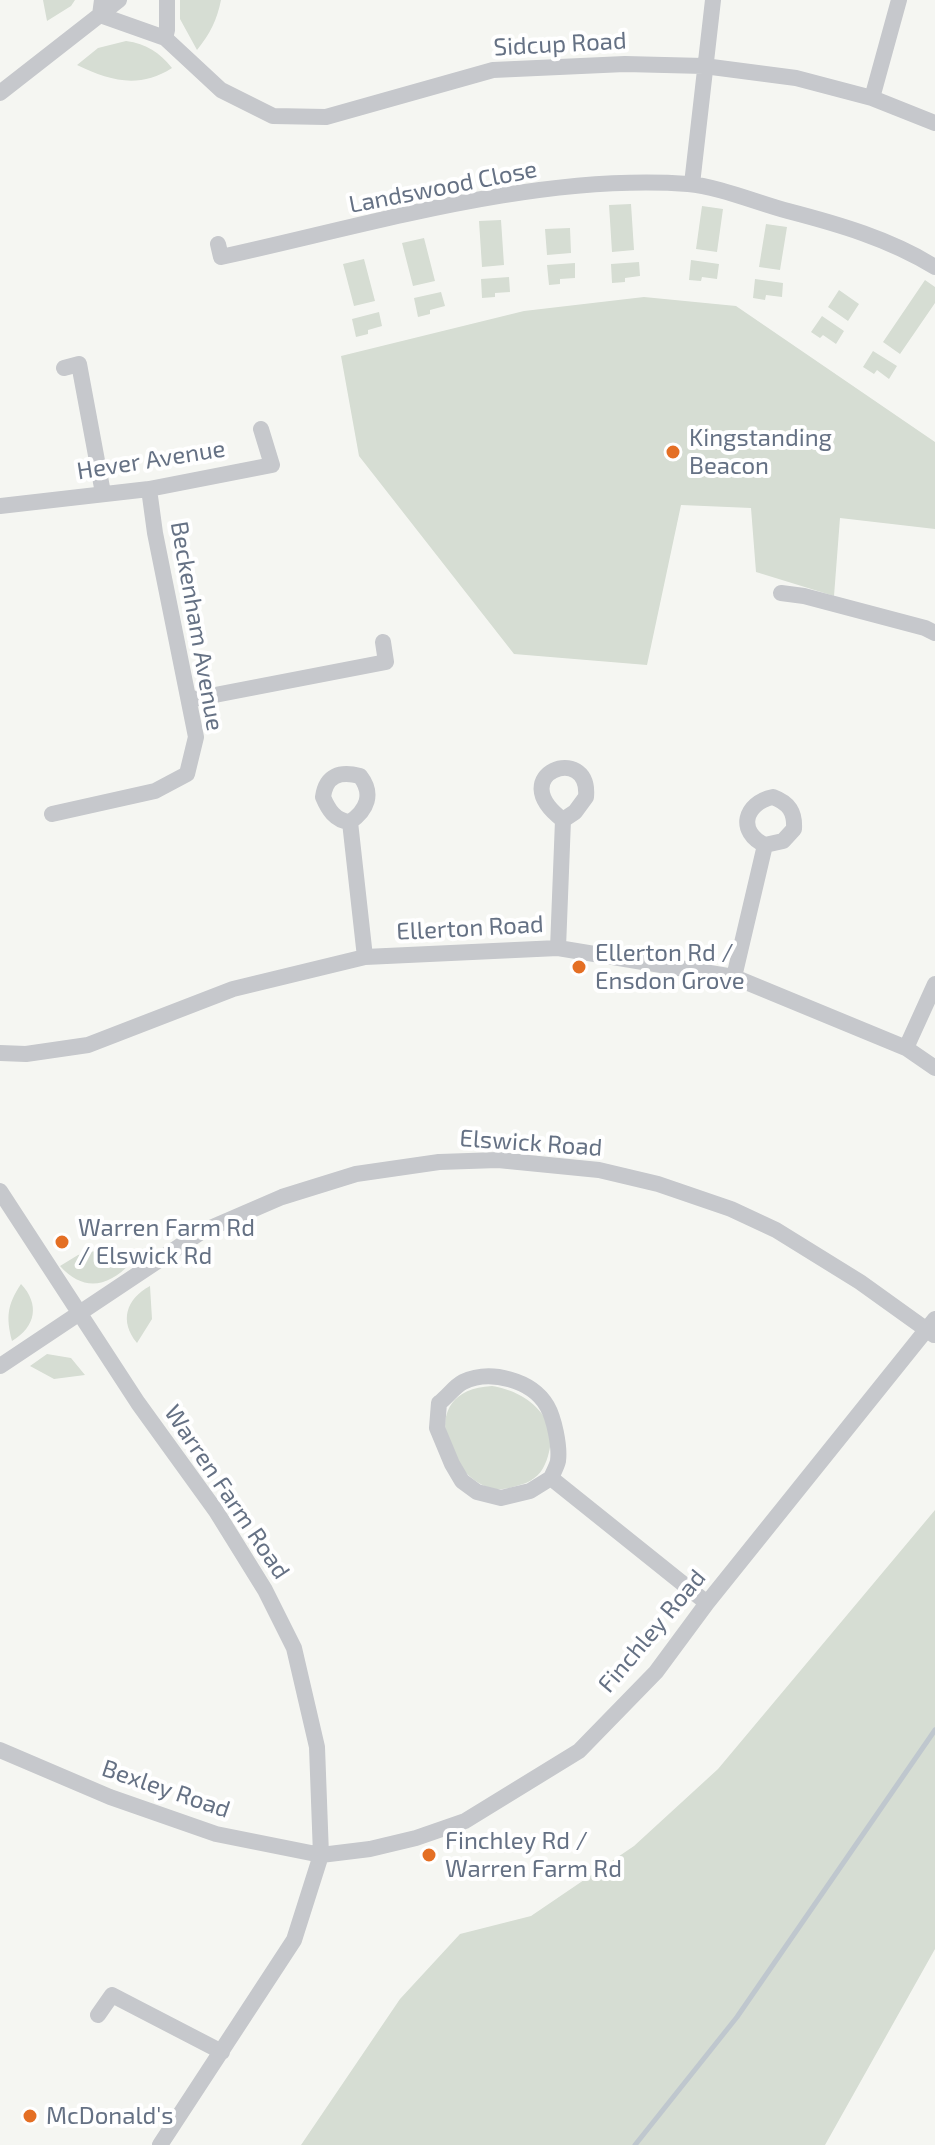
<!DOCTYPE html>
<style>
body{margin:0}
canvas{display:block;background:#f5f6f2}
</style>
<canvas width="935" height="2145"></canvas>
<script>
const c = document.querySelector('canvas').getContext('2d');
c.lineJoin = 'round';
function paint(path, color) { c.fillStyle = color; c.fill(path, 'evenodd'); }
function strokePath(path, color, width, dash) { c.strokeStyle = color; c.lineWidth = width; c.lineCap = dash ? 'butt' : 'round'; c.setLineDash(dash || []); c.stroke(path); }
function write(font, color, halo, rows, align = 'center') {
  c.font = font + ' "Exo 2",sans-serif'; c.lineWidth = 8; c.setLineDash([]); c.textBaseline = 'middle'; c.strokeStyle = halo; c.fillStyle = color; for (const [text, x, y, turn = 0] of rows) {
    c.save(); c.translate(x, y); c.rotate((+turn || 0) * Math.PI / 180); c.textAlign = isNaN(turn) ? turn : align; if (halo) c.strokeText(text, 0, 0); c.fillText(text, 0, 0); c.restore();
  }
}
paint(new Path2D(`
 M 43,0 L 75,0 L 71,6 L 47,21 Z
 M 180,0 L 221,0 C 217,20 210,34 197,50 L 180,19 Z
 M 126,41 C 147,44 159,52 172,68 C 139,89 110,81 77,65 L 98,48 Z
 M 631,204 L 634,250 L 612,252 L 609,205 Z
 M 702,206 L 723,209 L 717,252 L 696,249 Z
 M 501,220 L 504,265 L 482,267 L 479,221 Z
 M 766,224 L 787,227 L 780,270 L 759,267 Z
 M 570,228 L 571,253 L 547,255 L 545,229 Z
 M 424,238 L 435,281 L 413,286 L 402,243 Z
 M 364,259 L 375,301 L 354,306 L 343,264 Z
 M 691,260 L 719,264 L 717,279 L 702,277 L 701,281 L 689,280 Z
 M 639,262 L 640,276 L 625,278 L 625,282 L 612,283 L 611,264 Z
 M 575,263 L 575,278 L 560,279 L 560,284 L 549,285 L 547,265 Z
 M 509,277 L 510,292 L 495,293 L 495,297 L 482,298 L 481,279 Z
 M 755,279 L 783,283 L 782,297 L 766,295 L 765,300 L 753,298 Z
 M 925,280 L 935,287 L 935,303 L 900,354 L 883,342 Z
 M 839,290 L 859,304 L 848,321 L 828,307 Z
 M 441,292 L 445,306 L 430,310 L 430,314 L 418,317 L 414,298 Z
 M 644,297 L 736,306 L 935,442 L 935,529 L 840,518 L 834,596 L 756,572 L 751,508 L 681,505 L 647,665 L 514,654 L 359,456 L 341,356 L 524,311 Z
 M 379,312 L 382,326 L 368,330 L 368,334 L 356,337 L 352,319 Z
 M 822,316 L 844,331 L 836,344 L 823,335 L 820,338 L 811,332 Z
 M 873,351 L 897,366 L 889,379 L 877,370 L 874,374 L 863,367 Z
 M 95,1251 L 105,1252 L 130,1264 C 108,1287 83,1292 60,1266 L 78,1255 Z
 M 21,1284 C 40,1304 36,1327 12,1341 C 6,1317 7,1305 21,1284 Z
 M 150,1286 L 152,1319 L 137,1343 C 119,1321 126,1299 150,1286 Z
 M 47,1354 L 71,1358 L 85,1375 L 54,1379 L 30,1366 Z
 M 492,1386 C 526,1391 561,1418 548,1456 C 544,1469 539,1477 526,1483 C 517,1486 506,1490 496,1489 C 449,1483 412,1390 492,1386 Z
 M 935,1510 L 935,1949 L 825,2145 L 301,2145 L 400,1999 L 460,1934 L 531,1916 L 634,1846 L 718,1769 Z`), '#d6ddd3');
strokePath(new Path2D(`
 M 635,2145 L 737,2017 L 935,1730`), '#bfc7ce', 5);
strokePath(new Path2D(`
 M 102,0 L 100,15 L 165,38 L 221,90 L 273,116 L 326,117 L 493,70 L 625,64 L 704,66 L 796,78 L 872,98 L 935,123
 M 165,38 L 167,30 L 167,0
 M 0,93 L 119,0
 M 872,98 L 899,0
 M 692,184 L 713,0
 M 218,244 L 221,257 C 368,225 537,173 688,184 C 717,186 758,203 788,211 C 838,224 890,239 935,267
 M 64,368 L 79,364 L 103,493
 M 0,506 L 149,489 L 272,465 L 261,429
 M 781,593 L 804,596 L 925,628 L 935,633
 M 189,700 L 386,662 L 383,642
 M 52,814 L 155,791 L 187,774 L 196,737 L 155,533 L 149,489
 M 350,822 C 335,821 328,809 323,797 C 326,775 340,771 360,776 C 374,794 367,810 350,822 L 365,957
 M 558,948 L 563,820 C 502,774 591,742 586,797 L 575,812 L 563,820
 M 734,977 L 765,845 C 737,832 744,803 773,797 C 789,803 795,812 794,829 L 783,841 L 765,845
 M 906,1048 L 935,984
 M 0,1053 L 26,1054 L 88,1045 L 233,989 L 365,957 L 558,948 L 734,977 L 906,1048 L 935,1068
 M 0,1191 L 138,1403 L 216,1511 L 265,1590 L 294,1648 L 317,1747 L 321,1855 L 294,1940 L 160,2145
 M 0,1366 L 201,1232 L 282,1197 L 356,1174 L 439,1162 L 498,1160 L 599,1170 L 658,1184 L 731,1209 L 776,1230 L 860,1282 L 934,1335
 M 551,1478 L 530,1491 L 501,1498 L 477,1492 L 462,1481 L 452,1464 L 437,1428 L 439,1403 C 447,1397 455,1386 463,1382 C 490,1369 532,1380 547,1406 C 554,1418 560,1446 558,1461 C 557,1466 553,1473 551,1478 L 707,1603
 M 0,1750 L 110,1797 L 216,1834 L 321,1855 L 370,1849 L 416,1838 L 465,1821 L 579,1751 L 656,1672 L 707,1603 L 935,1319
 M 98,2015 L 112,1995 L 222,2052`), '#c6c8cc', 16);
for (const [x, y, r, color] of [
 [673,452,8,"#e46f24"],
 [579,967,8,"#e46f24"],
 [62,1242,8,"#e46f24"],
 [429,1855,8,"#e46f24"],
 [30,2116,8,"#e46f24"]
]) { const dot = new Path2D(); dot.arc(x, y, r, 0, 2 * Math.PI); c.fillStyle = color; c.fill(dot); strokePath(dot, '#fff', 3); }
write('24px', '#657184', '#fff', [
 ["Sidcup Road",560,44,-3],
 ["Landswood Close",443,187,-11],
 ["Hever Avenue",151,460,-9],
 ["Beckenham Avenue",197,626,80],
 ["Ellerton Road",470,928,-3],
 ["Elswick Road",531,1143,4],
 ["Warren Farm Road",227,1492,56],
 ["Finchley Road",652,1631,-50],
 ["Bexley Road",166,1789,19]
]);
write('24px', '#657184', '#fff', [
 ["Kingstanding",689,438],
 ["Beacon",689,466],
 ["Ellerton Rd /",595,953],
 ["Ensdon Grove",595,981],
 ["Warren Farm Rd",78,1228],
 ["/ Elswick Rd",78,1256],
 ["Finchley Rd /",445,1841],
 ["Warren Farm Rd",445,1869],
 ["McDonald's",46,2116]
], 'left');
</script>
